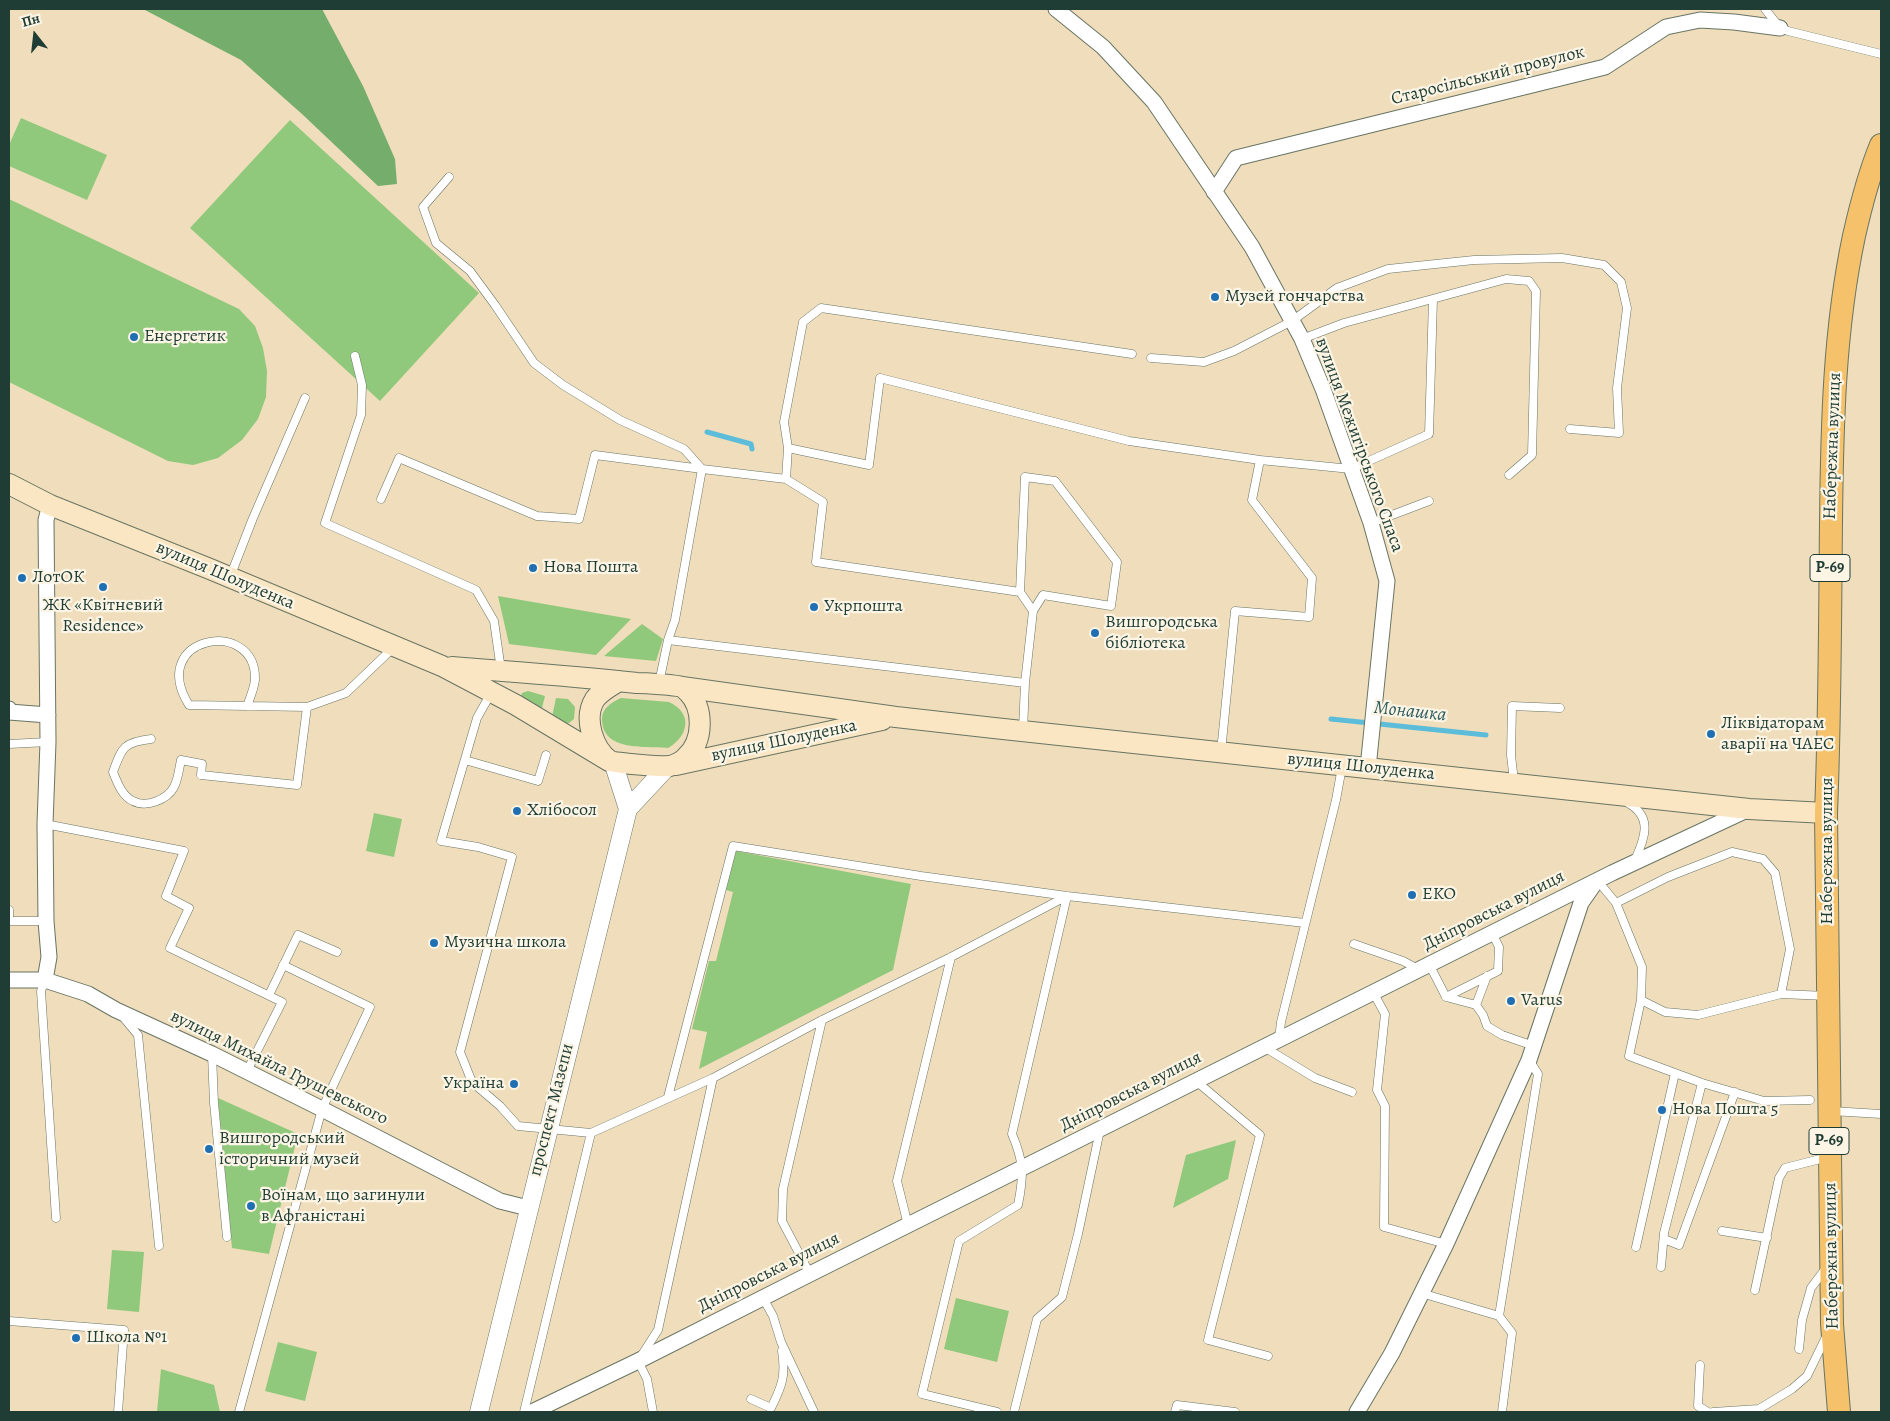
<!DOCTYPE html>
<meta charset="utf-8">
<style>
body{margin:0}
#map{position:relative;width:1890px;height:1421px;overflow:hidden;background:#efddbb;font-family:Alegreya,serif}
canvas{display:block}
.frame{position:absolute;inset:0;border:10px solid #1f3d34;pointer-events:none}
.north{position:absolute;left:10px;top:10px;width:50px;height:50px;-webkit-text-stroke:4px #fcf5e5;paint-order:stroke;rotate:344deg;font-size:14px;font-weight:700;line-height:20px;text-align:center;color:#1f3d34}
.north::after{content:'';display:block;margin:auto;width:18px;height:22px;background:#1f3d34;clip-path:polygon(50% 0,100% 100%,50% 72%,0 100%)}
</style>
<div id="map">
<canvas width="1890" height="1421"></canvas>
<div class="frame"></div>
<div class="north">Пн</div>
</div>
<script>
const c = document.querySelector('canvas').getContext('2d');
c.lineJoin = 'round';
function paint(path, color) { c.fillStyle = color; c.fill(path, 'evenodd'); }
function strokePath(path, color, width, dash) { c.strokeStyle = color; c.lineWidth = width; c.lineCap = dash ? 'butt' : 'round'; c.setLineDash(dash || []); c.stroke(path); }
function write(font, color, halo, rows, align = 'center') {
  c.font = font + ' Alegreya,serif'; c.lineWidth = 4.5; c.setLineDash([]); c.textBaseline = 'middle'; c.strokeStyle = halo; c.fillStyle = color; for (const [text, x, y, turn = 0] of rows) {
    c.save(); c.translate(x, y); c.rotate((+turn || 0) * Math.PI / 180); c.textAlign = isNaN(turn) ? turn : align; if (halo) c.strokeText(text, 0, 0); c.fillText(text, 0, 0); c.restore();
  }
}
paint(new Path2D(`
 M 21,118 L 107,155 L 87,200 L 9,166 L 9,145 Z
 M 290,120 L 479,293 L 380,401 L 190,228 Z
 M 9,199 L 239,309 L 255,326 L 263,348 L 267,371 L 266,397 L 258,419 L 242,440 L 218,458 L 193,465 L 168,461 L 9,382 Z
 M 498,596 L 631,619 L 596,655 L 509,644 Z
 M 642,624 L 663,639 L 656,661 L 604,656 Z
 M 528,691 L 545,696 L 541,712 L 521,697 L 522,693 Z
 M 556,698 L 568,699 L 575,707 L 574,719 L 569,723 L 562,723 L 552,717 Z
 M 621,698 L 669,702 C 693,713 689,736 668,748 C 646,746 602,752 602,719 C 602,708 612,702 621,698 Z
 M 374,813 L 402,819 L 394,857 L 366,851 Z
 M 736,851 L 911,884 L 893,970 L 699,1069 L 707,1032 L 692,1029 L 709,961 L 716,961 L 733,892 L 726,890 Z
 M 218,1098 L 298,1134 L 269,1254 L 232,1248 Z
 M 1236,1140 L 1228,1179 L 1173,1208 L 1186,1155 Z
 M 112,1250 L 144,1252 L 139,1312 L 107,1309 Z
 M 956,1298 L 1009,1311 L 997,1362 L 944,1349 Z
 M 278,1342 L 317,1352 L 305,1401 L 265,1391 Z
 M 161,1369 L 214,1385 L 220,1412 L 157,1412 Z`), '#91c97c');
paint(new Path2D(`
 M 143,9 L 322,9 L 363,86 L 395,159 L 397,184 L 378,186 L 302,114 L 241,60 Z`), '#74ad6c');
strokePath(new Path2D(`
 M 707,432 L 751,444 L 752,449
 M 1331,719 L 1486,735`), '#5cbdda', 5);
const service = new Path2D(`
 M 1765,9 L 1780,28 L 1788,31 L 1881,54
 M 449,177 L 423,207 L 436,243 L 470,271 L 495,305 L 534,363 L 563,385 L 620,420 L 684,449 L 702,469
 M 1302,339 L 1344,323 L 1506,279 L 1529,281 L 1536,291 L 1532,455 L 1509,475
 M 1132,354 L 821,308 L 803,322 L 784,422 L 788,448 L 869,465 L 880,378 L 1129,441 L 1260,460 L 1351,469 L 1429,434 L 1433,299
 M 355,356 L 362,385 L 361,415 L 325,523 L 476,590 L 494,621 L 501,670
 M 1151,358 L 1204,362 L 1234,351 L 1292,321 L 1337,288 L 1388,269 L 1474,260 L 1562,258 L 1604,265 L 1621,282 L 1627,308 L 1617,388 L 1619,433 L 1570,429
 M 786,479 L 823,502 L 816,562 L 1020,592 L 1033,611
 M 381,499 L 399,458 L 537,516 L 579,519 L 595,455 L 702,469
 M 1371,523 L 1429,501
 M 230,577 L 253,518 L 305,398
 M 1020,592 L 1025,477 L 1055,481 L 1117,562 L 1111,606 L 1043,595 L 1033,611 L 1025,683 L 1023,731
 M 668,640 L 1025,683
 M 659,683 L 668,640 L 675,620 L 702,469 L 786,479 L 788,448
 M 491,693 L 477,718 L 441,841 L 478,847 L 512,857 L 460,1052 L 472,1082 L 500,1106 L 518,1126 L 591,1133 L 713,1078 L 822,1020 L 951,957 L 1067,896 L 1012,1134 C 1024,1162 1024,1175 1018,1205 L 959,1241 L 922,1394 L 997,1412
 M 307,707 L 346,693 L 394,647
 M 151,739 C 124,742 122,747 113,772 C 117,782 122,796 133,801 C 146,808 167,800 174,787 C 178,780 179,769 181,760 L 202,764 L 201,775 L 297,785 L 307,707 L 189,705 C 146,636 257,616 255,680 C 254,689 250,698 247,706
 M 9,744 L 48,742
 M 1221,752 L 1235,611 L 1309,617 L 1312,578 L 1252,500 L 1260,460
 M 465,760 L 538,781 L 546,755
 M 1514,782 L 1511,755 L 1512,706 L 1560,708
 M 1628,803 C 1653,817 1645,838 1635,860
 M 45,824 L 184,851 L 166,896 L 189,908 L 170,948 L 282,1002 L 247,1071
 M 1597,880 L 1616,903 L 1642,967 L 1641,1000 L 1629,1056 L 1702,1083 L 1764,1101 L 1810,1100
 M 1616,903 L 1668,877 L 1732,852 L 1763,859 L 1775,873 L 1790,949 L 1781,994 L 1827,996
 M 9,910 L 9,921
 M 10,921 L 46,921
 M 1354,944 L 1403,961 L 1418,969
 M 1429,964 L 1446,997 L 1498,971 L 1499,947 L 1492,933
 M 45,980 L 41,991 L 56,1218
 M 1373,992 L 1385,1014 L 1377,1090 L 1385,1106 L 1384,1227 L 1446,1244
 M 269,995 L 298,935 L 337,952
 M 1446,997 L 1476,1005 L 1487,976
 M 1641,1000 L 1665,1012 L 1698,1015 L 1781,994
 M 1476,1005 L 1483,1015 L 1487,1026 L 1502,1035 L 1534,1046
 M 123,1017 L 138,1035 L 159,1246
 M 1279,1039 L 1281,1022 L 1336,800 L 1342,767
 M 1264,1047 L 1315,1078 L 1352,1092
 M 212,1054 L 214,1103 L 227,1237
 M 1196,1081 L 1260,1135 L 1208,1340 L 1268,1356
 M 668,1097 L 733,846 L 921,876 L 1067,896 L 1305,923
 M 1831,1111 L 1881,1114
 M 908,1225 L 897,1181 L 951,957
 M 1722,1231 L 1767,1238
 M 1664,1239 L 1679,1245 L 1735,1092
 M 1636,1247 L 1675,1073
 M 1661,1267 L 1664,1233 L 1702,1083
 M 810,1274 L 782,1221 L 783,1189 L 822,1020
 M 1755,1290 L 1779,1178 L 1785,1168 L 1828,1157
 M 1421,1293 L 1499,1316 L 1512,1333 L 1502,1412
 M 763,1298 L 773,1316 L 781,1342 L 814,1412
 M 1499,1316 L 1538,1074 L 1529,1060
 M 9,1321 L 124,1330 L 118,1412
 M 1799,1349 L 1802,1320 L 1811,1288 L 1826,1268
 M 1700,1365 L 1698,1406 L 1708,1412
 M 751,1399 L 771,1408 C 782,1386 786,1376 782,1351
 M 239,1412 L 322,1109 L 370,1007 L 283,965
 M 524,1412 L 591,1133
 M 653,1412 L 647,1379 L 638,1361 L 658,1330 L 713,1078
 M 1014,1412 L 1037,1319 L 1062,1297 L 1078,1234 L 1100,1130
 M 1175,1412 L 1177,1405 L 1235,1412
 M 1713,1412 L 1759,1409
 M 1759,1412 L 1759,1409 L 1792,1389 L 1807,1376 L 1826,1337`);
const minor = new Path2D(`
 M 1056,9 L 1103,47 L 1154,102 L 1252,247 L 1302,339 L 1323,389 L 1371,523 L 1387,581 L 1368,768
 M 1214,192 L 1236,158 L 1605,67 L 1666,27 L 1700,20 L 1734,22 L 1780,28
 M 9,709 L 9,712 L 48,715
 M 9,980 L 45,980 L 88,994 L 116,1010 L 212,1054 L 322,1109 L 500,1201 L 528,1208
 M 45,980 L 49,957 L 46,921 L 45,824 L 48,742 L 46,520 L 50,505
 M 532,1412 L 638,1361 L 810,1274 L 1612,873 L 1749,809
 M 1357,1412 L 1392,1353 L 1446,1244 L 1529,1060 L 1581,903 L 1595,883`);
const tertiary = new Path2D(`
 M 613,762 L 628,809
 M 479,1412 L 628,809 L 668,766`);
const secondary = new Path2D(`
 M 9,484 L 50,505 L 210,569 L 442,666 L 516,705 L 609,761
 M 452,667 C 514,672 575,676 637,683 C 645,683 677,685 682,687 C 685,688 686,691 688,692 C 704,708 704,741 686,757 C 683,761 675,765 670,766 C 663,767 613,763 610,761 C 593,749 583,718 595,699 C 601,691 611,686 619,681
 M 682,687 L 896,717 L 994,728 L 1749,809 L 1826,813
 M 676,765 L 882,720`);
const primary = new Path2D(`
 M 1839,1412 L 1832,1324 L 1826,813 C 1830,716 1830,619 1831,522 C 1832,426 1834,330 1854,236 C 1861,205 1869,174 1881,145`);
strokePath(service, '#687563', 9);
strokePath(minor, '#687563', 17);
strokePath(tertiary, '#687563', 19);
strokePath(secondary, '#687563', 22);
strokePath(primary, '#687563', 24);
strokePath(service, '#fff', 8);
strokePath(minor, '#fff', 15);
strokePath(tertiary, '#fff', 18);
strokePath(secondary, '#fbe6c4', 20);
strokePath(primary, '#f5c16b', 22);
for (const [x, y, r, color] of [
 [1215,297,5,"#1f6fb2"],
 [134,337,5,"#1f6fb2"],
 [533,568,5,"#1f6fb2"],
 [22,578,5,"#1f6fb2"],
 [103,587,5,"#1f6fb2"],
 [814,607,5,"#1f6fb2"],
 [1095,633,5,"#1f6fb2"],
 [1711,734,5,"#1f6fb2"],
 [517,811,5,"#1f6fb2"],
 [1412,895,5,"#1f6fb2"],
 [434,943,5,"#1f6fb2"],
 [1511,1001,5,"#1f6fb2"],
 [514,1084,5,"#1f6fb2"],
 [1662,1110,5,"#1f6fb2"],
 [209,1149,5,"#1f6fb2"],
 [251,1206,5,"#1f6fb2"],
 [76,1338,5,"#1f6fb2"]
]) { const dot = new Path2D(); dot.arc(x, y, r, 0, 2 * Math.PI); c.fillStyle = color; c.fill(dot); strokePath(dot, '#fcf5e5', 2); }
for (const [x, y, w] of [
 [1830,568,40],
 [1829,1141,40]
]) { const box = new Path2D(); box.roundRect(x - w / 2, y - 13.5, w, 27, 4); c.fillStyle = '#fcf5e5'; c.fill(box); strokePath(box, '#1f3d34', 1); }
write('bold 16px', '#1f3d34', null, [
 ["Р-69",1830,568],
 ["Р-69",1829,1141]
]);
write('18px', '#1f3d34', '#fcf5e5', [
 ["Старосільський провулок",1488,76,-14],
 ["вулиця Межигірського Спаса",1359,445,70],
 ["Набережна вулиця",1833,446,-88],
 ["вулиця Шолуденка",225,576,23],
 ["вулиця Шолуденка",784,741,-12],
 ["вулиця Шолуденка",1361,767,6],
 ["Набережна вулиця",1828,851,-90],
 ["Дніпровська вулиця",1494,911,-27],
 ["вулиця Михайла Грушевського",279,1068,26],
 ["Дніпровська вулиця",1131,1092,-27],
 ["проспект Мазепи",552,1110,-76],
 ["Набережна вулиця",1832,1256,-91],
 ["Дніпровська вулиця",769,1273,-27]
]);
write('18px', '#1f3d34', '#fcf5e5', [
 ["Музей гончарства",1225,297],
 ["Енергетик",144,337],
 ["Нова Пошта",543,568],
 ["ЛотОК",32,578],
 ["ЖК «Квітневий",103,606,"center"],
 ["Residence»",103,627,"center"],
 ["Укрпошта",824,607],
 ["Вишгородська",1105,623],
 ["бібліотека",1105,644],
 ["Ліквідаторам",1721,724],
 ["аварії на ЧАЕС",1721,745],
 ["Хлібосол",527,811],
 ["EKO",1422,895],
 ["Музична школа",444,943],
 ["Varus",1521,1001],
 ["Україна",504,1084,"right"],
 ["Нова Пошта 5",1672,1110],
 ["Вишгородський",219,1139],
 ["історичний музей",219,1160],
 ["Воїнам, що загинули",261,1196],
 ["в Афганістані",261,1217],
 ["Школа №1",86,1338]
], 'left');
write('italic 19px', '#2e5d5e', '#fcf5e5', [
 ["Монашка",1410,712,6]
]);
</script>
